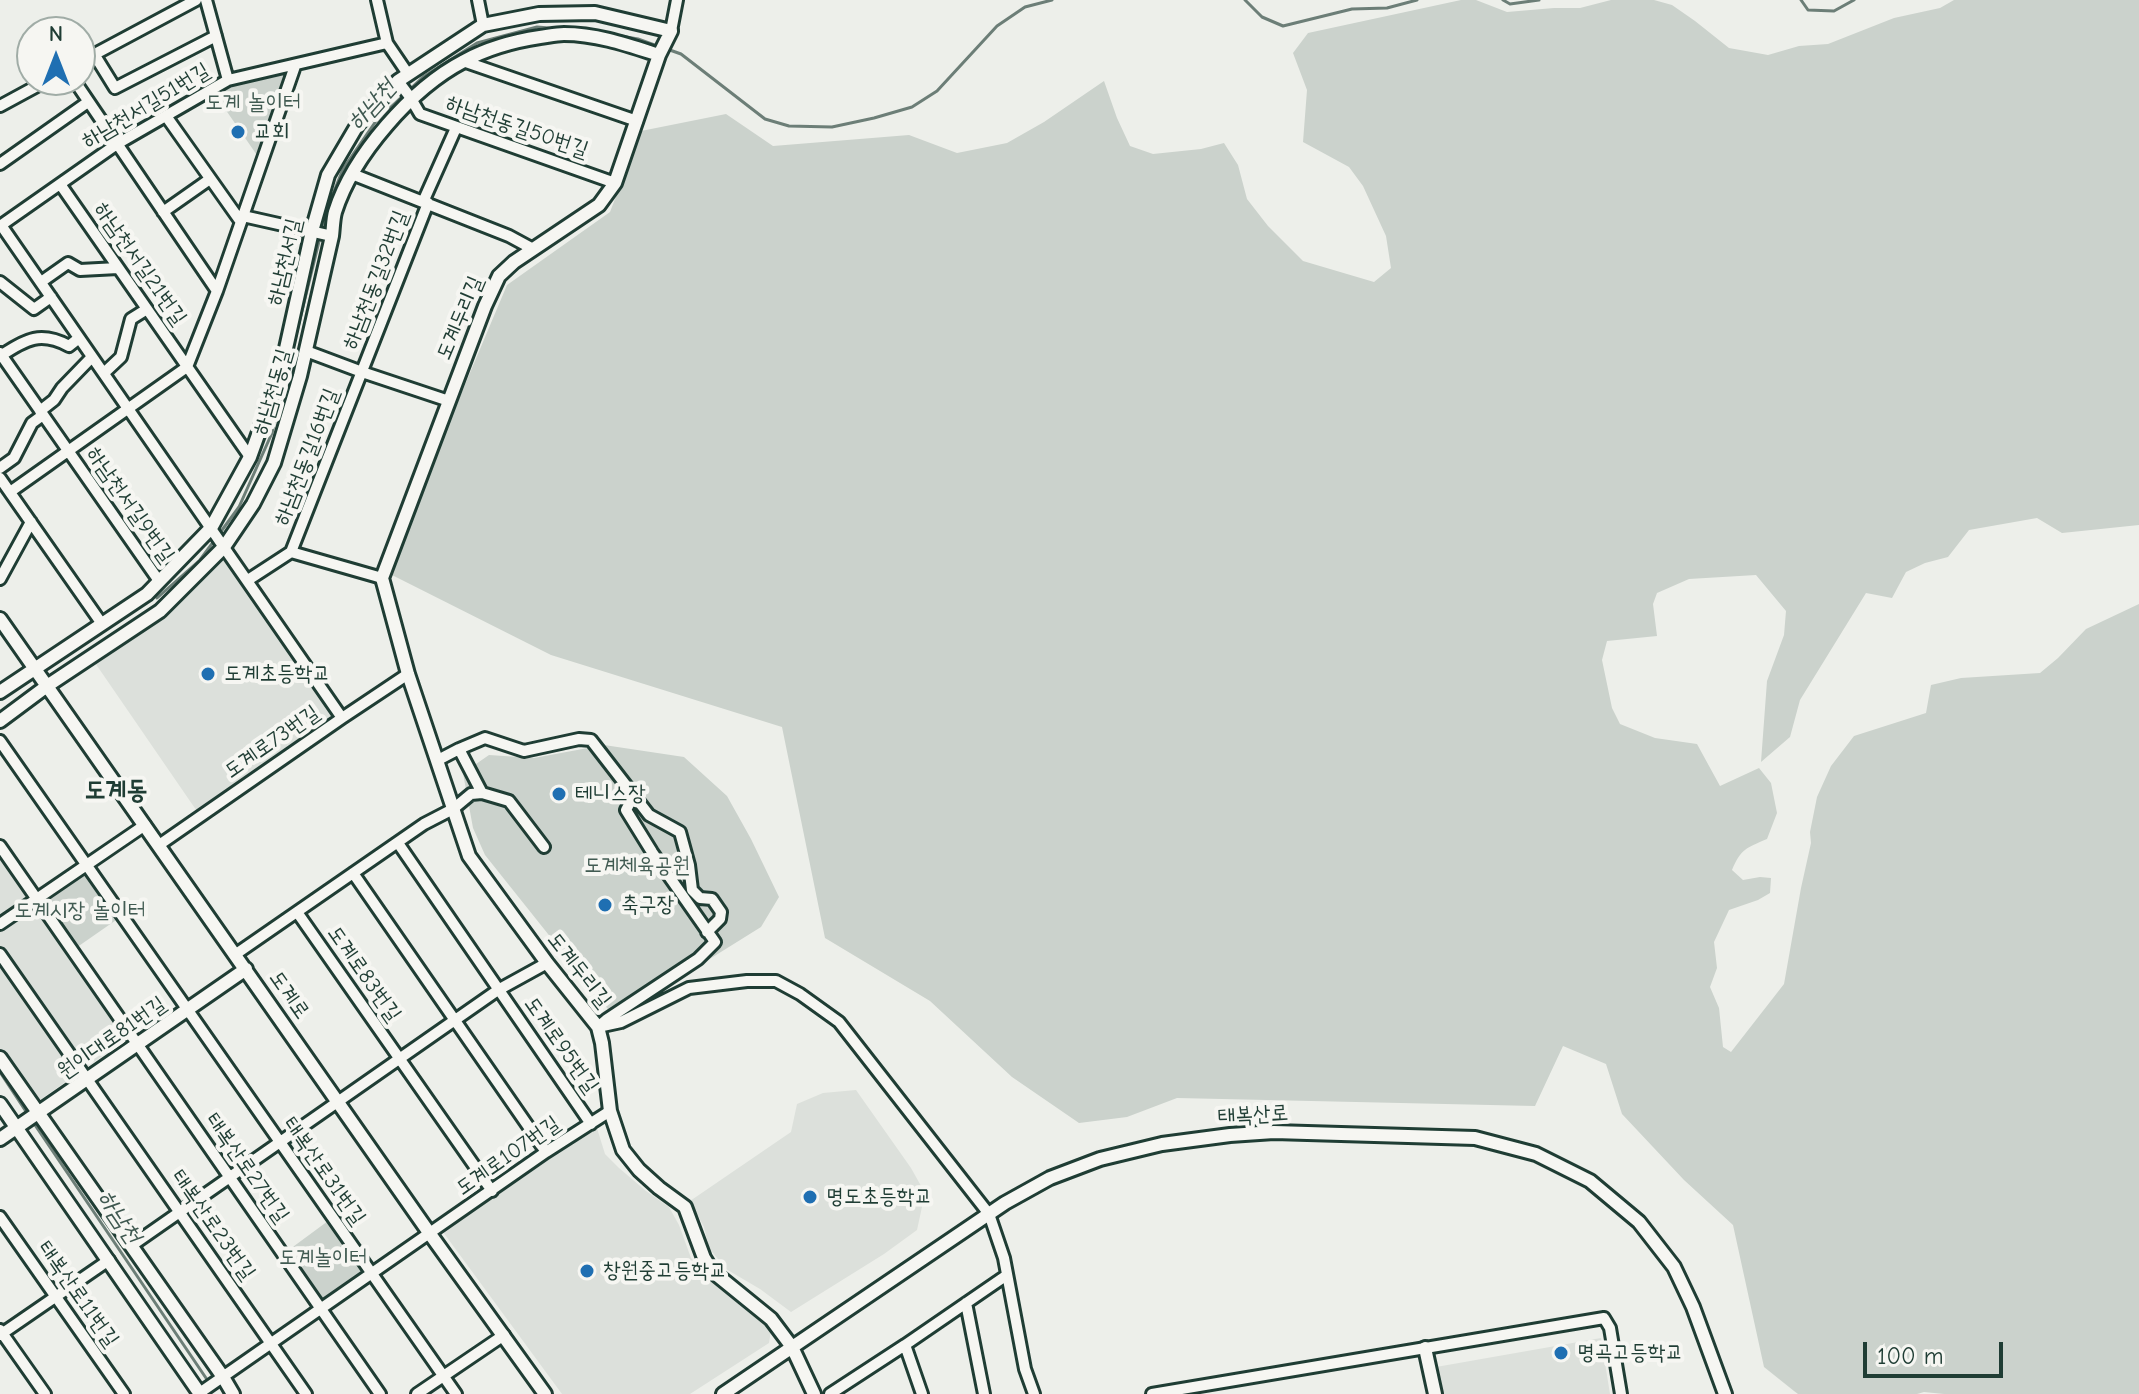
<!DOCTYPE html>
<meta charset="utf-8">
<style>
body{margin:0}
#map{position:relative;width:2139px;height:1394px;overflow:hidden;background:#edefea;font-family:"Comic Neue",sans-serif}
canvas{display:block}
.north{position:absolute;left:16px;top:16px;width:80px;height:80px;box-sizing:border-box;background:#f6f6f2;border:2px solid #a0aca6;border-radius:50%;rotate:0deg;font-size:22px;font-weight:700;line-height:32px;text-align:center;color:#1f3d34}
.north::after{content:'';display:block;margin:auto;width:28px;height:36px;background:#1f6fb2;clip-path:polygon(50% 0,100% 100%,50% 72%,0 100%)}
.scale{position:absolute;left:1863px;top:1342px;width:140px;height:36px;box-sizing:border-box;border:4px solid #1f3d34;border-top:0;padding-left:10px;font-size:24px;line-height:28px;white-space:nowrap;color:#1f3d34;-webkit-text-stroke:6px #f6f6f2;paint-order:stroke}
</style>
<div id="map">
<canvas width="2139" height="1394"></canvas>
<div class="north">N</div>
<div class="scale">100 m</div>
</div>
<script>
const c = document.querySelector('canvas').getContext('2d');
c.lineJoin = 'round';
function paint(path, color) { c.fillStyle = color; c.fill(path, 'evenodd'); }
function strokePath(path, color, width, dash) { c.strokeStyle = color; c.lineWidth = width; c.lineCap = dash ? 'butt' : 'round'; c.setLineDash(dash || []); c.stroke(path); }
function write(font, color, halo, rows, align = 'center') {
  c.font = font + ' "Comic Neue","Poor Story",sans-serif'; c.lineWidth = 8; c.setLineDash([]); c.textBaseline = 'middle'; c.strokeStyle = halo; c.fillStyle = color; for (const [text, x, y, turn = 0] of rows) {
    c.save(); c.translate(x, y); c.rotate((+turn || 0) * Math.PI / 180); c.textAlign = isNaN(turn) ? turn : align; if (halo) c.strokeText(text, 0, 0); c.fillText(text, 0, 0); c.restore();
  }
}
paint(new Path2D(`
 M 224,547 L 342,718 L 203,820 L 91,657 L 160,611 Z
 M 0,854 L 128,1038 L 34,1104 L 0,1054 Z
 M 856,1090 L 911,1168 L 925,1193 L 917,1230 L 884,1254 L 791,1312 L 760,1289 L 726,1269 L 709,1248 L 704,1227 L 690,1201 L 791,1132 L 797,1104 L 823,1093 Z
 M 596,1125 L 605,1154 L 619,1168 L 646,1191 L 669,1207 L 679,1225 L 691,1258 L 713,1283 L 771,1330 L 769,1343 L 690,1394 L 562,1394 L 443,1232 Z
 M 1601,1338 L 1610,1394 L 1442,1394 L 1436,1367 Z`), '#dce0db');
paint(new Path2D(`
 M 1461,0 L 1476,0 L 1507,12 L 1554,8 L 1580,8 L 1611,0 L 1654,0 L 1672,5 L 1695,21 L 1729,48 L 1768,55 L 1799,46 L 1828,44 L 1894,18 L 1940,8 L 1954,0 L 2139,0 L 2139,525 L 2062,533 L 2037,518 L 1969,530 L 1948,557 L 1925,563 L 1906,572 L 1892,598 L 1866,593 L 1800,700 L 1790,737 L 1761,762 L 1767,681 L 1784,635 L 1786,611 L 1756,575 L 1689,579 L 1657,593 L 1653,604 L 1657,636 L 1607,641 L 1602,660 L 1612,708 L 1620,724 L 1655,738 L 1697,744 L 1720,786 L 1759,768 L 1771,783 L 1777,813 L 1767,839 C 1746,848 1741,849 1732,870 L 1743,880 L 1760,877 L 1771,878 L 1770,893 L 1758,900 L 1729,910 L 1714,942 L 1717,968 L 1710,987 L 1719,1008 L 1723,1047 L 1731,1052 L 1784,984 L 1801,888 L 1811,843 L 1810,832 L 1817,797 L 1831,766 L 1854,736 L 1926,713 L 1931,685 L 1961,678 L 2040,673 L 2058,658 L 2086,629 L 2139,604 L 2139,1394 L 1944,1394 L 1924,1392 L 1917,1394 L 1798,1394 L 1794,1391 L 1764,1367 L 1733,1225 L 1684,1180 L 1622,1114 L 1606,1064 L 1563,1046 L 1535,1106 L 1177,1098 L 1127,1117 L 1079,1123 L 1012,1077 L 930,1001 L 825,938 L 782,727 L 551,655 L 386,572 L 507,285 L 610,212 L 641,131 L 726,114 L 773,146 L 909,135 L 957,153 L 1007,143 L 1044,122 L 1104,81 L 1117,118 L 1130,146 L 1153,154 L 1201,149 L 1224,143 L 1238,165 L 1247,199 L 1268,226 L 1303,261 L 1374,282 L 1391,268 L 1386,236 L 1363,186 L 1349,167 L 1303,142 L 1307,90 L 1293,53 L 1308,33 Z
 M 293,67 L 261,161 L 212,90 L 229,81 Z
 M 604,745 L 684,757 L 727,796 L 751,839 L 779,897 L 761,927 L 615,1018 L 485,855 L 473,828 L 463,773 L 489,755 L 534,758 Z
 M 87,871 L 119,918 L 73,950 L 41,904 Z
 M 328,1221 L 365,1271 L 321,1300 L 286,1252 Z`), '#cbd2cc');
strokePath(new Path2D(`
 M 1245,0 L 1262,17 L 1283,26 L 1352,9 L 1387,8 L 1417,0
 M 1503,0 L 1510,4 L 1539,0
 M 1801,0 L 1808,10 L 1834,11 L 1854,0
 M 609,34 L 638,39 L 660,47
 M 667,49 L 681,54 L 765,119 L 789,126 L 832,127 L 874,118 L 912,107 L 937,91 L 997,26 L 1025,7 L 1052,0
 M 157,598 L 200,560 L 239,507 L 272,433 L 327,209 L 343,169 L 376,121 L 423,77 L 477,43 L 537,27 L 562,29
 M 0,1072 L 29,1116
 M 33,1122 L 208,1381`), '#6c7e77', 3);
const minor = new Path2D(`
 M 206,0 L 228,80
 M 377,0 L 387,43
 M 478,0 L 483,25
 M 671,31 L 677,0
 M 94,54 L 115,88 L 216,36
 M 463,61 L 637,121
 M 80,62 L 196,0
 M 74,80 L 217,291
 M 398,81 L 410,97 L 420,114 L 615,183
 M 0,106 L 48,80
 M 166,116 L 241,222
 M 0,164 L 88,102
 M 352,174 L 509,236 L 533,249
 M 60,184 L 250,457
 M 423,202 L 456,128
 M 163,212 L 210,179
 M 243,216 L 332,236
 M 1,225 L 342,718
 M 0,226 L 117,144 L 228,80 L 387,43 L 408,74
 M 0,282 L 34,309 L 51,297
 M 41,282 L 68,263 L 80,270 L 118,268
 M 306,351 L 362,372 L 449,401
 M 0,353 L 159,581
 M 2,355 C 26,339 41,331 69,346 L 79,338
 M 104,373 L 121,357 L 131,319 L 147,309
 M 40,411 L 54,400 L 62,388 L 92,357
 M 0,468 L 14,458 L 32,423 L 43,415
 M 0,478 L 102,624
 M 10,492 L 187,367 L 217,291 L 295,66
 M 291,552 L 382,578
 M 0,579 L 31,522
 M 248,580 L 291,552 L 428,203
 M 0,741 L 456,1394
 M 459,749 L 482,793
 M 438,760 L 459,749 L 485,738 L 524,751 L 579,739 L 591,740 L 649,815 L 680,832 L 689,865 L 692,890 L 700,898 L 712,899 L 721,912 L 720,919 L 707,932
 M 398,843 L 591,1124
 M 159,845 L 342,718 L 408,674
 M 0,846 L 380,1394
 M 353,873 L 546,1152
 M 297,912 L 492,1191
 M 0,924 L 145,825
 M 0,954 L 306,1394
 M 236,954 L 424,824 L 453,809 L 471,794 L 482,793 L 509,801 L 544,847
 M 599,1026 L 606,1020 L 698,959 L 715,942 L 652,852 L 626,810 L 634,795
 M 598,1027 L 621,1022 L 689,988 L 747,981 L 776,981 L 800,994 L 839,1022 L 989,1214 L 1004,1258 L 1025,1369 L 1034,1394
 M 0,1217 L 124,1394
 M 131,1246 L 498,990 L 547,963
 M 966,1303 L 984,1394
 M 0,1330 L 45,1394
 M 0,1335 L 109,1260
 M 905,1345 L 1007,1275
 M 198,1394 L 546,1152 L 610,1111
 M 417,1394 L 504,1335
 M 830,1394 L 905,1345 L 922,1394
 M 1152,1394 L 1604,1318 L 1610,1328 L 1621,1394`);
const tertiary = new Path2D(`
 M 0,619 L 430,1234 L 545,1394
 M 0,692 L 147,594 L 211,528 L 250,457 L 281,371 L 312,231 L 328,175 L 358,124 L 398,81 L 483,25 L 539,14 L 595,13 L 671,31 L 659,55 L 615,183 L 599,205 L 514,262 L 499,276 L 485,306 L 382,578 L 408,674 L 469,856 L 547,963 L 598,1027 L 602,1043 L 610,1111 L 623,1150 L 639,1170 L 659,1188 L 685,1207 L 704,1258 L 712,1271 L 771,1319 L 792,1347 L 814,1394
 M 0,721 L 47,686 L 160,611 L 224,547 L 253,504 L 274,463 L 300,376 L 332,236 C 333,228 333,219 335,212 C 353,155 412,88 464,61 C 488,48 513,41 540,37 C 548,36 556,34 564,34 C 597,34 628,45 659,55
 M 0,1058 L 223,1377 L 233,1394
 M 0,1104 L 200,1394
 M 0,1139 L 246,969
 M 1425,1348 L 1435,1394
 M 723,1394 L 1005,1203 L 1050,1178 L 1100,1159 L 1162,1144 L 1230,1135 L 1274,1132 L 1475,1138 L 1536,1154 L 1590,1181 L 1639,1222 L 1674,1267 L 1693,1307 L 1725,1394`);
strokePath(minor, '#1f3d34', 16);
strokePath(tertiary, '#1f3d34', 18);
strokePath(minor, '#f6f6f2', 10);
strokePath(tertiary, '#f6f6f2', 12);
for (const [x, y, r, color] of [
 [238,132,8,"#1f6fb2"],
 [208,674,8,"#1f6fb2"],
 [559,794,8,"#1f6fb2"],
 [605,905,8,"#1f6fb2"],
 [810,1197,8,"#1f6fb2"],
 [587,1271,8,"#1f6fb2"],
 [1561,1353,8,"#1f6fb2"]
]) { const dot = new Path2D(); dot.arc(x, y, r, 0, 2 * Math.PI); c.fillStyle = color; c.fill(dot); strokePath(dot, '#f6f6f2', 3); }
write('22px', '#415b52', '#f6f6f2', [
 ["도계 놀이터",253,103],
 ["도계체육공원",637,866],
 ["도계시장 놀이터",80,911],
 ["도계놀이터",323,1258]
]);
write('22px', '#1f3d34', '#f6f6f2', [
 ["하남천서길51번길",146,106,-31],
 ["하남천동길50번길",517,127,19],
 ["하남천서길",285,262,-77],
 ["하남천서길21번길",140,264,55],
 ["하남천동길32번길",376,280,-69],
 ["도계두리길",460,318,-67],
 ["하남천동길",273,392,-74],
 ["하남천동길16번길",307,457,-69],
 ["하남천서길9번길",130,505,55],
 ["도계로73번길",272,742,-35],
 ["도계두리길",579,970,52],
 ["도계로83번길",364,974,55],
 ["도계로",289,995,55],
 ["원이대로81번길",112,1038,-35],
 ["도계로95번길",561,1045,55],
 ["태복산로",1253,1115,-3],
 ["도계로107번길",508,1156,-35],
 ["태복산로27번길",247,1168,55],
 ["태복산로31번길",324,1171,55],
 ["태복산로23번길",213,1225,55],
 ["태복산로11번길",78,1294,55]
]);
write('22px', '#1f3d34', '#f6f6f2', [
 ["교회",254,132],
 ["도계초등학교",224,674],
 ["테니스장",575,794],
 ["축구장",621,905],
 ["명도초등학교",826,1197],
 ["창원중고등학교",603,1271],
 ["명곡고등학교",1577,1353]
], 'left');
write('italic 24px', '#3f5850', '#f6f6f2', [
 ["하남천",372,105,-48],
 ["하남천",119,1217,56]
]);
write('bold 26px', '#1f3d34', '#f6f6f2', [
 ["도계동",116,791]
]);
</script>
